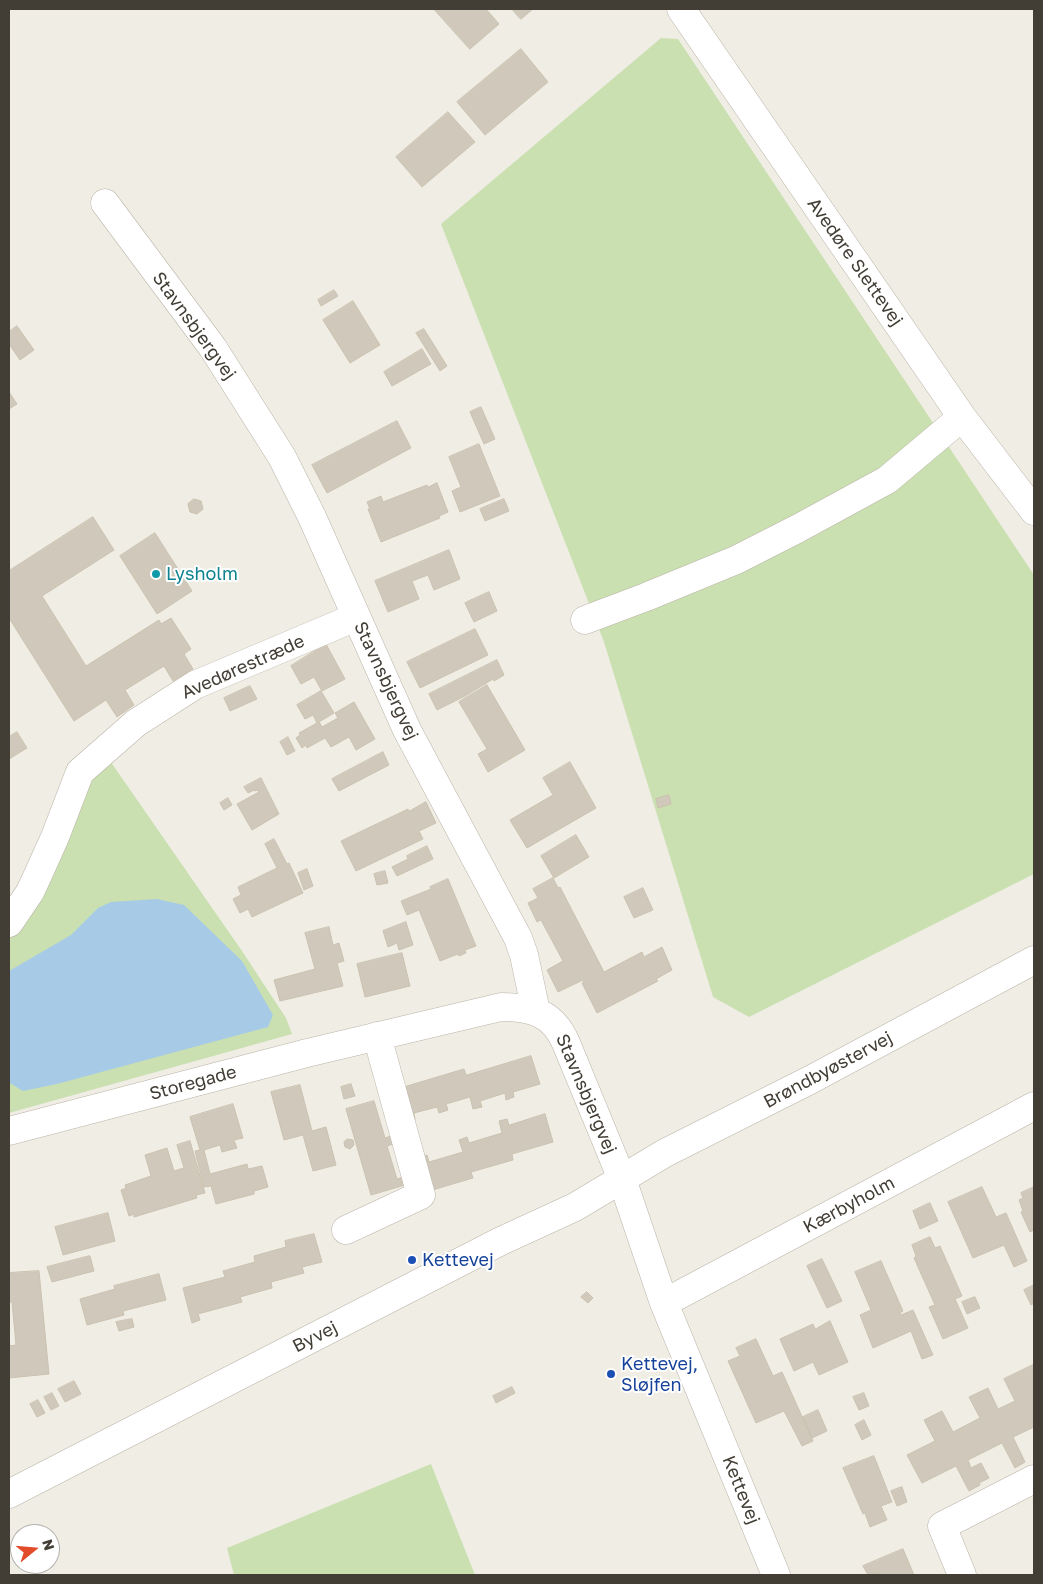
<!DOCTYPE html>
<meta charset="utf-8">
<style>
body{margin:0}
#map{position:relative;width:1043px;height:1584px;overflow:hidden;background:#f0ede5;font-family:"Golos Text",sans-serif}
canvas{display:block}
.frame{position:absolute;inset:0;border:10px solid #423d35;pointer-events:none}
.north{position:absolute;left:10px;top:1524px;width:50px;height:50px;box-sizing:border-box;background:#fff;border:1px solid #b3b1ae;border-radius:50%;rotate:73deg;font-size:14px;font-weight:700;line-height:20px;text-align:center;color:#423d35}
.north::after{content:'';display:block;margin:auto;width:18px;height:22px;background:#e14b2a;clip-path:polygon(50% 0,100% 100%,50% 72%,0 100%)}
</style>
<div id="map">
<canvas width="1043" height="1584"></canvas>
<div class="frame"></div>
<div class="north">N</div>
</div>
<script>
const c = document.querySelector('canvas').getContext('2d');
c.lineJoin = 'round';
function paint(path, color) { c.fillStyle = color; c.fill(path, 'evenodd'); }
function strokePath(path, color, width, dash) { c.strokeStyle = color; c.lineWidth = width; c.lineCap = dash ? 'butt' : 'round'; c.setLineDash(dash || []); c.stroke(path); }
function write(font, color, halo, rows, align = 'center') {
  c.font = font + ' "Golos Text",sans-serif'; c.lineWidth = 4; c.setLineDash([]); c.textBaseline = 'middle'; c.strokeStyle = halo; c.fillStyle = color; for (const [text, x, y, turn = 0] of rows) {
    c.save(); c.translate(x, y); c.rotate((+turn || 0) * Math.PI / 180); c.textAlign = isNaN(turn) ? turn : align; if (halo) c.strokeText(text, 0, 0); c.fillText(text, 0, 0); c.restore();
  }
}
paint(new Path2D(`
 M 661,38 L 678,39 L 1034,575 L 1034,874 L 749,1017 L 713,997 L 604,642 L 441,224 Z
 M 108,758 L 242,951 L 286,1018 L 292,1034 L 9,1113 L 9,939 L 37,898 L 93,773 Z
 M 431,1464 L 475,1575 L 234,1575 L 227,1548 Z`), '#cae0b1');
paint(new Path2D(`
 M 157,899 L 184,905 L 242,961 L 273,1015 L 268,1027 L 57,1084 L 23,1091 L 10,1083 L 9,971 L 71,935 L 98,908 L 111,902 Z`), '#a7cbe7');
const building = new Path2D(`
 M 434,9 L 486,9 L 499,24 L 470,49 Z
 M 512,9 L 533,9 L 521,19 Z
 M 521,49 L 548,82 L 485,135 L 457,102 Z
 M 448,112 L 475,142 L 422,187 L 396,157 Z
 M 334,290 L 338,296 L 321,306 L 318,300 Z
 M 353,301 L 380,345 L 350,363 L 323,320 Z
 M 17,326 L 34,350 L 20,360 L 9,344 L 9,332 Z
 M 424,329 L 447,366 L 440,371 L 416,333 Z
 M 422,349 L 431,364 L 392,386 L 384,372 Z
 M 9,392 L 17,404 L 9,409 Z
 M 481,407 L 495,439 L 484,444 L 470,412 Z
 M 397,421 L 411,448 L 327,493 L 312,465 Z
 M 479,444 L 500,496 L 460,512 L 452,491 L 461,487 L 449,457 Z
 M 437,483 L 448,512 L 439,516 L 440,518 L 381,542 L 368,509 L 370,509 L 367,502 L 381,496 L 383,502 L 427,485 L 428,487 Z
 M 194,499 L 201,501 L 203,509 L 197,514 L 190,512 L 188,504 Z
 M 504,499 L 509,511 L 485,521 L 480,509 Z
 M 93,517 L 114,550 L 42,596 L 86,666 L 159,620 L 161,624 L 171,618 L 191,649 L 184,654 L 193,669 L 173,681 L 164,666 L 125,690 L 134,705 L 117,717 L 106,700 L 74,721 L 9,618 L 9,571 Z
 M 155,533 L 192,591 L 157,614 L 120,556 Z
 M 449,550 L 460,579 L 434,590 L 428,575 L 412,581 L 419,599 L 388,612 L 375,581 Z
 M 489,592 L 497,611 L 474,622 L 465,603 Z
 M 475,629 L 488,655 L 420,688 L 407,662 Z
 M 326,644 L 345,679 L 322,691 L 314,677 L 301,684 L 291,666 Z
 M 497,660 L 504,675 L 494,681 L 493,679 L 465,696 L 437,710 L 429,694 Z
 M 487,685 L 525,750 L 488,772 L 478,754 L 487,749 L 459,702 Z
 M 250,686 L 257,699 L 230,711 L 224,698 Z
 M 321,691 L 334,713 L 319,722 L 322,727 L 338,718 L 335,713 L 354,702 L 375,739 L 356,750 L 349,737 L 331,747 L 325,738 L 307,748 L 306,745 L 302,748 L 296,738 L 300,735 L 299,733 L 317,723 L 313,715 L 305,719 L 297,705 Z
 M 17,732 L 27,748 L 9,759 L 9,737 Z
 M 288,737 L 295,751 L 287,755 L 280,742 Z
 M 383,752 L 389,765 L 339,791 L 332,779 Z
 M 570,762 L 596,808 L 527,848 L 510,820 L 553,795 L 543,778 Z
 M 261,778 L 279,814 L 252,830 L 237,804 L 259,792 L 258,790 L 255,791 L 254,790 L 248,793 L 244,787 Z
 M 669,795 L 671,804 L 658,808 L 656,799 Z
 M 228,798 L 232,805 L 224,810 L 220,803 Z
 M 426,802 L 436,823 L 419,831 L 423,839 L 356,871 L 341,841 L 408,809 L 409,811 Z
 M 576,835 L 589,857 L 554,878 L 541,856 Z
 M 274,839 L 287,864 L 289,863 L 303,893 L 252,917 L 248,909 L 240,913 L 233,899 L 241,895 L 238,887 L 277,868 L 265,844 Z
 M 427,846 L 433,859 L 397,876 L 392,867 L 408,859 L 407,856 Z
 M 307,869 L 313,886 L 304,890 L 298,873 Z
 M 385,871 L 388,883 L 377,885 L 374,874 Z
 M 553,878 L 558,888 L 560,887 L 604,972 L 642,952 L 644,957 L 662,947 L 672,970 L 656,979 L 658,981 L 597,1013 L 582,983 L 584,982 L 583,980 L 558,992 L 547,970 L 563,961 L 541,920 L 537,922 L 528,903 L 538,898 L 533,889 Z
 M 448,879 L 476,946 L 465,950 L 466,953 L 459,956 L 458,954 L 440,961 L 419,910 L 407,915 L 401,901 L 431,889 L 430,887 Z
 M 643,888 L 653,910 L 634,918 L 624,897 Z
 M 406,922 L 413,945 L 399,950 L 397,943 L 388,947 L 383,931 Z
 M 329,927 L 333,945 L 339,943 L 344,961 L 337,963 L 343,986 L 280,1001 L 274,980 L 315,969 L 305,933 Z
 M 402,953 L 410,986 L 365,997 L 357,964 Z
 M 531,1056 L 540,1084 L 513,1092 L 514,1097 L 506,1100 L 505,1093 L 480,1101 L 482,1107 L 473,1109 L 470,1097 L 446,1104 L 448,1110 L 439,1113 L 437,1107 L 414,1113 L 415,1120 L 407,1122 L 397,1089 L 464,1069 L 466,1075 Z
 M 351,1084 L 355,1096 L 344,1099 L 341,1087 Z
 M 300,1085 L 312,1131 L 326,1127 L 336,1165 L 313,1171 L 303,1135 L 284,1140 L 271,1092 Z
 M 374,1101 L 385,1138 L 391,1136 L 393,1144 L 387,1146 L 397,1179 L 403,1177 L 405,1185 L 371,1195 L 346,1109 Z
 M 233,1104 L 243,1138 L 234,1140 L 237,1148 L 222,1152 L 220,1145 L 204,1150 L 210,1174 L 247,1164 L 248,1169 L 262,1166 L 268,1187 L 254,1191 L 254,1194 L 216,1204 L 211,1186 L 204,1187 L 195,1151 L 200,1150 L 190,1117 Z
 M 545,1114 L 553,1142 L 512,1154 L 513,1160 L 471,1172 L 473,1178 L 429,1191 L 419,1158 L 427,1155 L 429,1162 L 463,1152 L 459,1140 L 467,1137 L 469,1143 L 502,1133 L 499,1121 L 507,1119 L 509,1125 Z
 M 348,1139 L 353,1140 L 354,1145 L 350,1149 L 345,1147 L 344,1142 Z
 M 190,1141 L 205,1193 L 196,1195 L 197,1198 L 134,1217 L 134,1214 L 129,1216 L 121,1190 L 126,1188 L 125,1185 L 151,1176 L 145,1155 L 167,1148 L 174,1171 L 184,1168 L 177,1145 Z
 M 982,1187 L 996,1217 L 1006,1213 L 1027,1261 L 1014,1267 L 1004,1245 L 973,1258 L 948,1202 Z
 M 1034,1187 L 1034,1230 L 1030,1232 L 1021,1212 L 1023,1211 L 1019,1200 L 1023,1198 L 1021,1193 Z
 M 930,1203 L 938,1221 L 920,1229 L 913,1211 Z
 M 108,1213 L 115,1241 L 63,1255 L 55,1227 Z
 M 314,1234 L 322,1262 L 302,1267 L 304,1273 L 271,1282 L 272,1288 L 240,1297 L 242,1302 L 198,1314 L 200,1320 L 192,1323 L 183,1288 L 225,1277 L 223,1271 L 255,1262 L 254,1256 L 286,1247 L 285,1241 Z
 M 930,1237 L 935,1248 L 940,1246 L 962,1296 L 955,1299 L 968,1328 L 943,1339 L 929,1307 L 935,1305 L 914,1258 L 916,1256 L 912,1245 Z
 M 90,1256 L 94,1271 L 52,1282 L 47,1267 Z
 M 822,1259 L 842,1301 L 827,1308 L 807,1266 Z
 M 881,1261 L 903,1311 L 900,1313 L 901,1315 L 913,1310 L 933,1355 L 922,1359 L 911,1331 L 873,1348 L 860,1315 L 871,1310 L 855,1272 Z
 M 39,1271 L 49,1374 L 9,1378 L 9,1346 L 16,1345 L 12,1302 L 9,1302 L 9,1273 Z
 M 159,1274 L 166,1300 L 123,1311 L 124,1315 L 87,1325 L 80,1299 L 115,1289 L 114,1286 Z
 M 1034,1285 L 1034,1303 L 1031,1305 L 1024,1290 Z
 M 587,1292 L 593,1298 L 588,1303 L 581,1297 Z
 M 975,1297 L 980,1308 L 967,1314 L 962,1302 Z
 M 132,1319 L 134,1327 L 119,1331 L 116,1322 Z
 M 830,1321 L 848,1362 L 819,1375 L 813,1362 L 794,1371 L 780,1339 L 813,1324 L 815,1329 Z
 M 756,1339 L 773,1376 L 782,1372 L 813,1441 L 802,1446 L 784,1411 L 756,1423 L 728,1361 L 740,1356 L 736,1348 Z
 M 1033,1365 L 1034,1368 L 1034,1427 L 1013,1437 L 1025,1462 L 1015,1468 L 1002,1443 L 968,1460 L 971,1468 L 981,1463 L 989,1478 L 979,1483 L 980,1485 L 969,1491 L 956,1466 L 922,1483 L 907,1455 L 935,1441 L 924,1420 L 942,1411 L 953,1432 L 980,1418 L 969,1397 L 988,1388 L 998,1409 L 1015,1401 L 1004,1379 Z
 M 74,1381 L 81,1394 L 65,1402 L 58,1389 Z
 M 512,1387 L 515,1393 L 496,1403 L 493,1396 Z
 M 52,1393 L 59,1406 L 51,1410 L 44,1397 Z
 M 864,1393 L 869,1406 L 859,1410 L 853,1397 Z
 M 38,1400 L 45,1413 L 37,1417 L 30,1404 Z
 M 818,1410 L 827,1431 L 812,1438 L 803,1417 Z
 M 864,1420 L 871,1435 L 862,1440 L 855,1425 Z
 M 874,1456 L 892,1502 L 881,1506 L 887,1520 L 870,1527 L 865,1513 L 863,1514 L 843,1468 Z
 M 902,1487 L 907,1502 L 897,1506 L 891,1491 Z
 M 903,1549 L 914,1575 L 880,1575 L 879,1573 L 868,1575 L 863,1566 Z`);
paint(building, '#d0c9bb');
strokePath(building, '#cac1af', 1);
const minor = new Path2D(`
 M 681,9 L 962,417 L 1034,511
 M 105,203 L 213,348 L 282,457 L 312,517 L 407,730 L 518,938 L 524,955 L 536,1012
 M 585,620 L 646,597 L 736,560 L 797,529 L 887,480 L 962,417
 M 9,923 L 30,892 L 37,877 L 55,837 L 80,772 L 136,723 L 195,685 L 356,617
 M 9,1131 L 307,1053 L 501,1007 C 532,1007 553,1013 566,1043 L 622,1179 L 664,1303 L 776,1575
 M 346,1230 L 421,1195 L 377,1036
 M 664,1303 L 1034,1106
 M 9,1494 L 501,1241 L 575,1207 L 665,1153 L 810,1080 L 1034,960
 M 962,1575 L 942,1526 L 1034,1479`);
strokePath(minor, '#bab4a8', 29);
strokePath(minor, '#fff', 28);
for (const [x, y, r, color] of [
 [156,574,5,"#0f9aa8"],
 [412,1260,5,"#1a4fb4"],
 [611,1374,5,"#1a4fb4"]
]) { const dot = new Path2D(); dot.arc(x, y, r, 0, 2 * Math.PI); c.fillStyle = color; c.fill(dot); strokePath(dot, '#fff', 2); }
write('18px', '#423d35', '#fff', [
 ["Avedøre Slettevej",855,262,55],
 ["Stavnsbjergvej",194,326,54],
 ["Avedørestræde",243,667,-24],
 ["Stavnsbjergvej",386,681,65],
 ["Brøndbyøstervej",828,1070,-28],
 ["Storegade",193,1083,-15],
 ["Stavnsbjergvej",586,1094,67],
 ["Kærbyholm",849,1205,-28],
 ["Byvej",315,1337,-27],
 ["Kettevej",741,1490,68]
]);
write('18px', '#0d838f', '#fff', [
 ["Lysholm",166,574]
], 'left');
write('18px', '#164399', '#fff', [
 ["Kettevej",422,1260],
 ["Kettevej,",621,1364],
 ["Sløjfen",621,1385]
], 'left');
</script>
